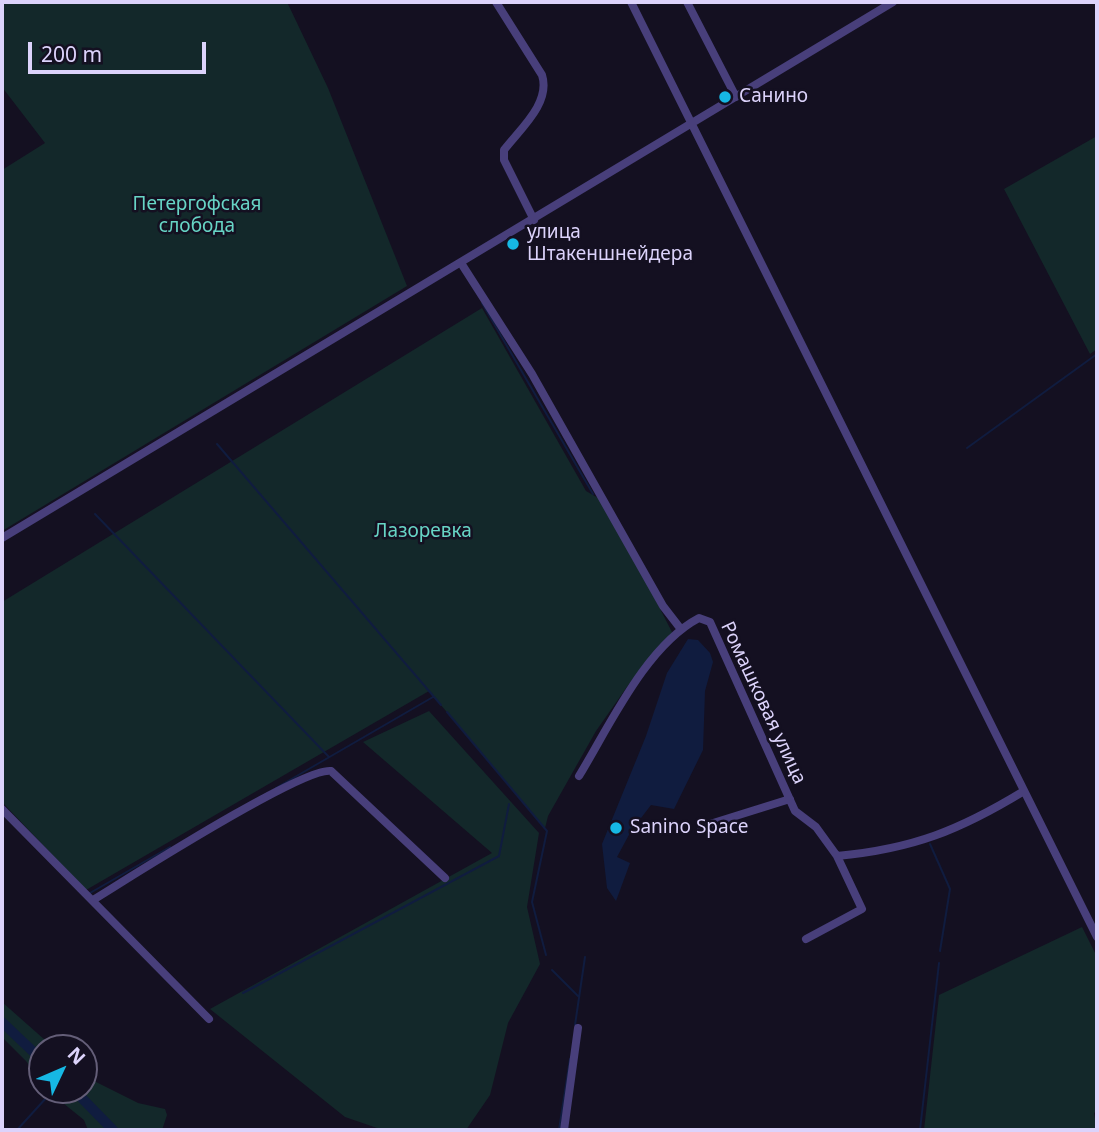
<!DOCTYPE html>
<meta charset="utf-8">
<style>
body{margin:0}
#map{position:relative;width:1099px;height:1132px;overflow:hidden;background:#141021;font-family:"Noto Sans",sans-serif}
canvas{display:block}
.frame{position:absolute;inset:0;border:4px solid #dcd3fb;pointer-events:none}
.north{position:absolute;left:28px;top:1034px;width:70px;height:70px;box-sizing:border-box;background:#141021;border:2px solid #645e78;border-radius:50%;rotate:46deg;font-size:19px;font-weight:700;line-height:28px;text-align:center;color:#dcd3fb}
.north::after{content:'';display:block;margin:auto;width:24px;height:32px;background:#16b8e4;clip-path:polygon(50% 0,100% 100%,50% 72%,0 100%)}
.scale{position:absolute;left:28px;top:42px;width:178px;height:32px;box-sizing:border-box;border:4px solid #dcd3fb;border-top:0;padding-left:9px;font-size:21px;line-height:24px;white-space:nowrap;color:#dcd3fb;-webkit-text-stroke:5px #141021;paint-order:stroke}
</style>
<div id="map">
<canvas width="1099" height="1132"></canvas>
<div class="frame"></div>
<div class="north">N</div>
<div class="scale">200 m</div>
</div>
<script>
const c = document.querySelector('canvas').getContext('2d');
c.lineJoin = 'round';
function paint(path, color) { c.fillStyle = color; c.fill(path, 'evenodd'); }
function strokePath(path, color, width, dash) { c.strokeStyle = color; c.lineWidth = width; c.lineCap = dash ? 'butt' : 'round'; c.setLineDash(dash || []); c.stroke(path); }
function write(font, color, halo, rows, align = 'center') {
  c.font = font + ' "Noto Sans",sans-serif'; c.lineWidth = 5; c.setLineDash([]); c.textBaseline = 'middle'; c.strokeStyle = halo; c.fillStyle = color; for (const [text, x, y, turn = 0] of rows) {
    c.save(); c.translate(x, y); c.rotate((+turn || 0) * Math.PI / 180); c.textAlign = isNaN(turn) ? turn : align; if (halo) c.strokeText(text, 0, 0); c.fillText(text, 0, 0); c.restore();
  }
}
paint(new Path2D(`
 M 2,2 L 287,2 L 328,88 L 407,286 L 2,531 L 2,170 L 45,143 L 2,87 Z
 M 1097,136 L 1097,349 L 1090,354 L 1004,189 Z
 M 482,308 L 586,491 L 605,502 L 673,634 L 629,684 L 596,731 L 548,816 L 545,828 L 429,691 L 86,890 L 2,802 L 2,602 Z
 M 429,711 L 539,833 L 527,907 L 540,964 L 508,1023 L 490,1095 L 466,1130 L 383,1130 L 345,1117 L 210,1009 L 492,853 L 363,742 Z
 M 1082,927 L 1097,957 L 1097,1111 L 1094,1113 L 1097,1130 L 924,1130 L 939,995 Z
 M 2,1002 L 54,1048 L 42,1048 L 42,1084 L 26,1061 L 2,1037 Z
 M 84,1076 L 138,1103 L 165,1109 L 167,1115 L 162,1130 L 88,1130 L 84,1120 L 47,1090 L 84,1090 Z`), '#13282a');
paint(new Path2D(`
 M 688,639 L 698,640 L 710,653 L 713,662 L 705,691 L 703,750 L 674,809 L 651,805 L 631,831 L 617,857 L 630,863 L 616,901 L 607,888 L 602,844 L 646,736 L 667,673 Z`), '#101c3f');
strokePath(new Path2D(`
 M 482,303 L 593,494
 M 217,444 L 441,705
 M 967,448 L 1097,354
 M 95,514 L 329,757
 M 447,712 L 547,831 L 532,902 L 546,955
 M 276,788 L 433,697
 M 930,844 L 950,889 L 940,951
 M 90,893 L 170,847
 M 552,970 L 578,996
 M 243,993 L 499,856 L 509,804
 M 575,1025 L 585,957
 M 17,1130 L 47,1097
 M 559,1130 L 570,1059
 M 920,1130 L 939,963`), '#101c3f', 2);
strokePath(new Path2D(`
 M 2,1022 L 42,1060
 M 74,1090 L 113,1130`), '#101c3f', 10);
strokePath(new Path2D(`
 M 496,2 L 542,75 C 551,103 520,129 504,150 L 504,160 L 534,220
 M 631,2 L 1097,937
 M 687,2 L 736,97
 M 461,263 L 532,374 L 663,606 L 680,628
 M 2,538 L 893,2
 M 579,776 C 610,725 646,646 699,618 L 710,622 L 795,811 L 816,827 L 837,856 C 913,849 960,830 1024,791
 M 2,809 L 209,1019
 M 701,830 L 710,824 L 790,799
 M 93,900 C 129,878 302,767 331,771 L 445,878
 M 806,939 L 862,909 L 837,856
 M 564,1130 L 578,1028`), '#483f7b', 8);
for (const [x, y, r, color] of [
 [725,97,7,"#16b8e4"],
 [513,244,7,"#16b8e4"],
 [616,828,7,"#16b8e4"]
]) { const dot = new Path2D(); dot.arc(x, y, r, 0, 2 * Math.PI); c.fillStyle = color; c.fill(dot); strokePath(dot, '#141021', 2.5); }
write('19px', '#dcd3fb', '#141021', [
 ["Санино",739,97],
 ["улица",527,233],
 ["Штакеншнейдера",527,255],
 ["Sanino Space",630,828]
], 'left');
write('19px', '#67d4c5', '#141021', [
 ["Петергофская",197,205],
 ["слобода",197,227],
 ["Лазоревка",423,532]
]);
write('19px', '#dcd3fb', '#141021', [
 ["Ромашковая улица",763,703,65]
]);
</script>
